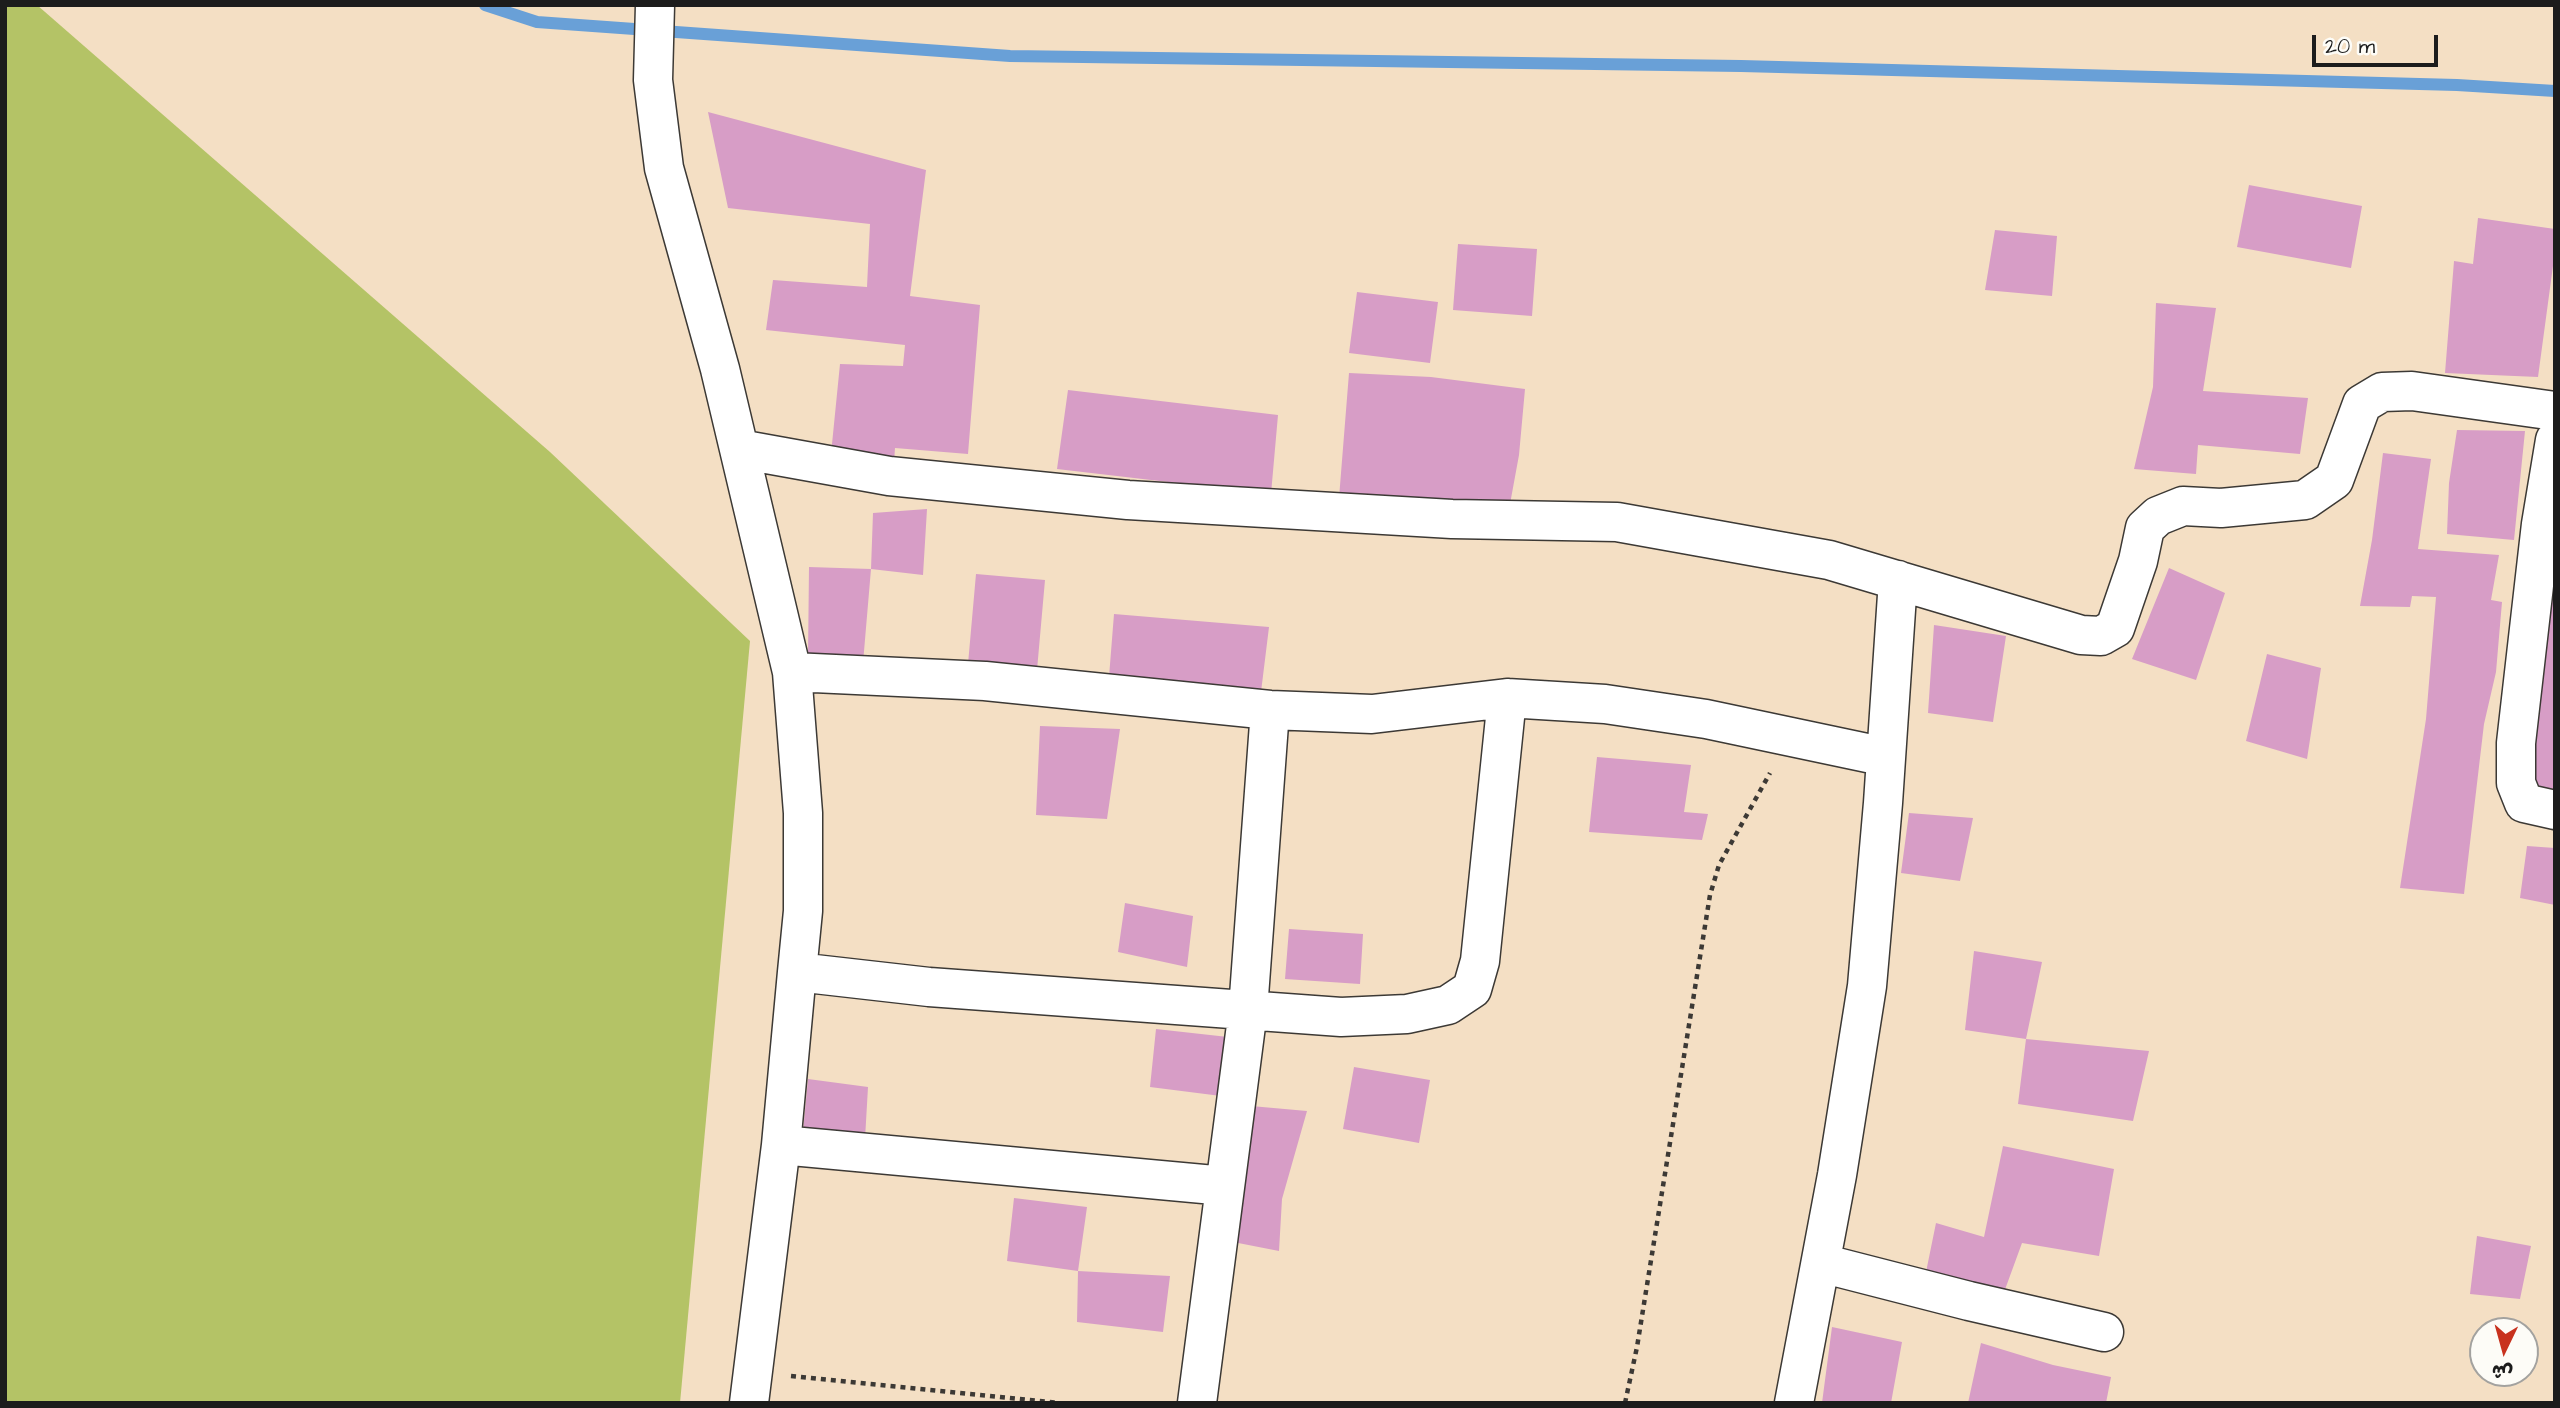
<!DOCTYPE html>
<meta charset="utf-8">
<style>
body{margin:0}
#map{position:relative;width:2560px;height:1408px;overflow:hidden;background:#f4dfc4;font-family:"Architects Daughter","Playpen Sans Arabic",sans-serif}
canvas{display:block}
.frame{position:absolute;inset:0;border:7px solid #1c1c1c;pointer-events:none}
.north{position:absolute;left:2469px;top:1317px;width:70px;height:70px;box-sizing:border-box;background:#fdfcf7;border:2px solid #a3a29f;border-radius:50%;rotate:185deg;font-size:19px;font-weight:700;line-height:28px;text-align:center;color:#1c1c1c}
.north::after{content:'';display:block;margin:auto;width:24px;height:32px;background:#c8321e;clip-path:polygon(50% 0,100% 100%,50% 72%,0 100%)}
.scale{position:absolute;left:2312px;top:35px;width:126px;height:32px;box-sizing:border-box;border:4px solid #1c1c1c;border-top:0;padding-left:9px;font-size:21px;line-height:24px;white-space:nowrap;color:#1c1c1c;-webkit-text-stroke:5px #fdfcf7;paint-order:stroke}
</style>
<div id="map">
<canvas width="2560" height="1408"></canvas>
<div class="frame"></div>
<div class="north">ش</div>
<div class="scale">20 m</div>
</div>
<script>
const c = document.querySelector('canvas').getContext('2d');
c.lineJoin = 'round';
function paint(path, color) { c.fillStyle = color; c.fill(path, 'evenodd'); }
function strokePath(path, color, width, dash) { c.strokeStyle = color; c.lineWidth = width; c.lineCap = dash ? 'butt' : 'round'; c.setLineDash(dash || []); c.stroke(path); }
paint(new Path2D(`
 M 5,5 L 37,5 L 550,452 L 750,641 L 680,1403 L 5,1403 Z`), '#b4c366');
strokePath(new Path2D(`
 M 485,5 L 537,22 L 1010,56 L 1741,66 L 2457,85 L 2555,91`), '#69a0d7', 12);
paint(new Path2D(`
 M 708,112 L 926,170 L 910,296 L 980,305 L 968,454 L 895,448 L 894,462 L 831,454 L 840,364 L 903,366 L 905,345 L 766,330 L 773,280 L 867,287 L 870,224 L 728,208 Z
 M 2249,185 L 2362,206 L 2351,268 L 2237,247 Z
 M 2478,218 L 2555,229 L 2555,251 L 2538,377 L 2445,373 L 2454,261 L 2473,264 Z
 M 1995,230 L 2057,236 L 2052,296 L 1985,290 Z
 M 1458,244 L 1537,249 L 1532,316 L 1453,310 Z
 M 1357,292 L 1438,302 L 1430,363 L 1349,353 Z
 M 2156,303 L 2216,308 L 2203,391 L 2308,398 L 2300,454 L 2198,445 L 2196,474 L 2134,469 L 2153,387 Z
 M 1349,373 L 1431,377 L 1525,389 L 1519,455 L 1510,504 L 1339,498 Z
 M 1068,390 L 1278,415 L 1271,494 L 1057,469 Z
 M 2457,430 L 2525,431 L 2514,540 L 2447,534 L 2449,483 Z
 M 2383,453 L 2431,459 L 2418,549 L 2499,555 L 2491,600 L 2502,602 L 2496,672 L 2484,724 L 2464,894 L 2400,888 L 2426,719 L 2436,597 L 2412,596 L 2410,607 L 2360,606 L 2372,540 Z
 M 927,509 L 923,575 L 871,569 L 873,513 Z
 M 2555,553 L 2555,800 L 2531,797 L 2530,740 Z
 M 809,567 L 871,569 L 863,663 L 808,657 Z
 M 2169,568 L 2225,593 L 2196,680 L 2132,659 Z
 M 976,574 L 1045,580 L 1037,670 L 968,664 Z
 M 1114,614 L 1269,627 L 1261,692 L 1109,677 Z
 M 1934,625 L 2006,636 L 1993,722 L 1928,713 Z
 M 2267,654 L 2321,668 L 2307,759 L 2246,741 Z
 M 1040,726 L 1120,729 L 1107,819 L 1036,815 Z
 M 1597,757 L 1691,765 L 1684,812 L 1708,814 L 1702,840 L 1589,832 Z
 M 1909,813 L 1973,818 L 1960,881 L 1901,873 Z
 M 2527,846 L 2555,848 L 2555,905 L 2520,898 Z
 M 1125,903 L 1193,916 L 1187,967 L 1118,952 Z
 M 1289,929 L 1363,934 L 1360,984 L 1285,979 Z
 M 1974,951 L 2042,962 L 2026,1039 L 1965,1030 Z
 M 1156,1029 L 1228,1037 L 1221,1096 L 1150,1087 Z
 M 2026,1039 L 2149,1051 L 2133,1121 L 2018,1104 Z
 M 1354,1067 L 1430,1080 L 1419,1143 L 1343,1129 Z
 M 808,1079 L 868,1087 L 865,1139 L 803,1131 Z
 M 1251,1106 L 1307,1111 L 1282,1199 L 1279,1251 L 1228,1241 Z
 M 2003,1146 L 2114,1169 L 2099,1256 L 2022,1243 L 2003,1295 L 1925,1277 L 1936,1223 L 1984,1237 Z
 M 1014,1198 L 1087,1207 L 1078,1271 L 1007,1261 Z
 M 2477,1236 L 2531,1246 L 2520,1299 L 2470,1294 Z
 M 1078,1271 L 1170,1276 L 1163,1332 L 1077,1322 Z
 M 1832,1327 L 1902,1342 L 1891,1403 L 1822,1403 Z
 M 1981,1343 L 2053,1365 L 2111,1377 L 2106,1403 L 1968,1403 Z`), '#d79dc6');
const minor = new Path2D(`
 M 655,5 L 653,80 L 664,168 L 720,369 L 792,672 L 803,813 L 803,911 L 797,972 L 781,1145 L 749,1403
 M 2555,440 L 2541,524 L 2516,743 L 2516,783 L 2524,803 L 2555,810
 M 739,449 L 889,476 L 1128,500 L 1452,519 L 1617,522 L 1829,560 L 2081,635 L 2101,636 L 2115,628 L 2138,561 L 2145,528 L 2158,516 L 2183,506 L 2221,508 L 2305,500 L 2334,480 L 2362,404 L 2382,392 L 2412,391 L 2555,411
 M 792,672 L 985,681 L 1270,710 L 1372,714 L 1507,698 L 1605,704 L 1706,719 L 1886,757
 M 797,972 L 929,987 L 1341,1017 L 1407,1014 L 1448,1005 L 1472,989 L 1480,961 L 1507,698
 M 781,1145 L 1225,1186
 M 1821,1263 L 1969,1301 L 2104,1332
 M 1197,1403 L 1248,1010 L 1270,710
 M 1794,1403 L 1837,1175 L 1867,986 L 1883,803 L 1898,580`);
strokePath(minor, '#3c3935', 41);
strokePath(new Path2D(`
 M 791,1376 L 1059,1403
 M 1625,1403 L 1637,1347 L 1710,895 L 1719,865 L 1770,773`), '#3c3935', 4.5, [5, 5]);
strokePath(minor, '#fff', 38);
</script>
